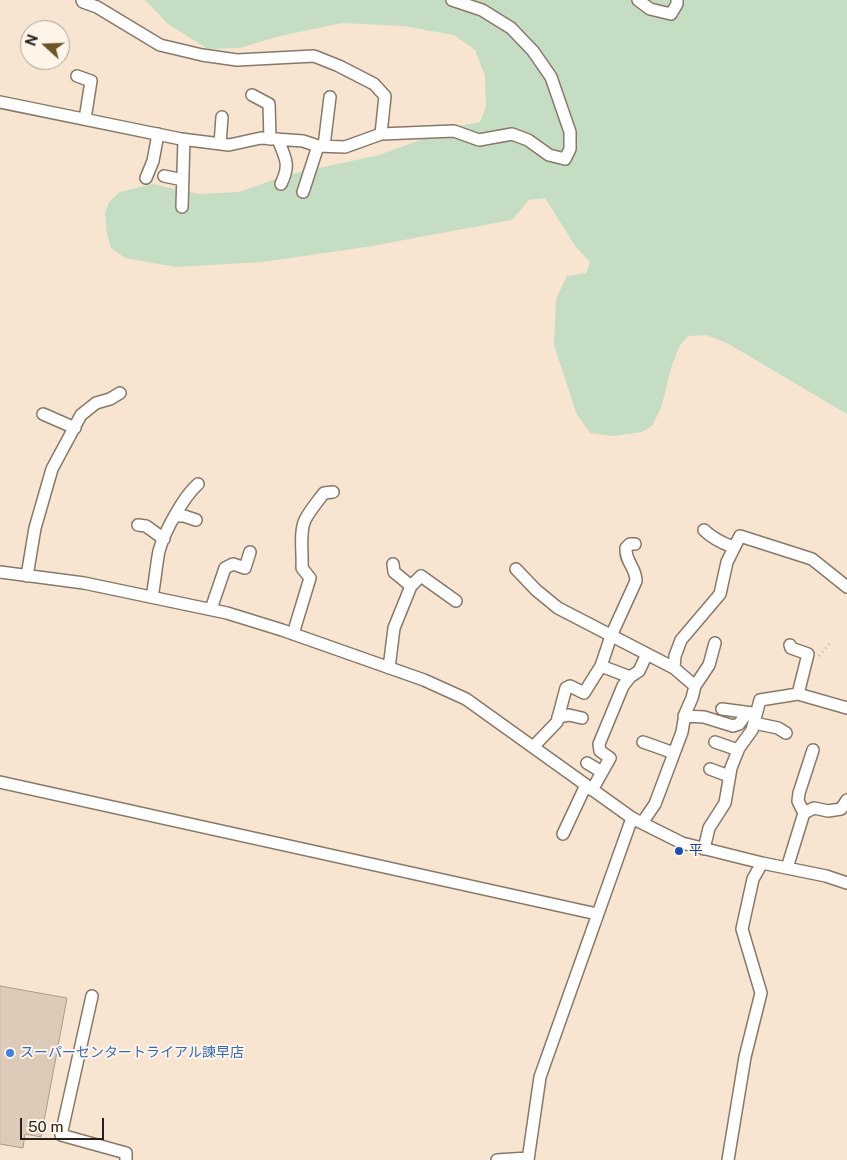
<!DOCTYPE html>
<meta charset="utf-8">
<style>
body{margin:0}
#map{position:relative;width:847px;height:1160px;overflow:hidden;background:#f7e5d2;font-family:"Public Sans",sans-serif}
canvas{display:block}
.north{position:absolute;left:20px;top:20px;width:50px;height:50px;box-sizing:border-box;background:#fff4e8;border:1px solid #a9a096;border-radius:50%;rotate:290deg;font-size:14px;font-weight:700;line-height:20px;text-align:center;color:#27211a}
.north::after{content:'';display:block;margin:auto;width:18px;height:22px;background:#6d5526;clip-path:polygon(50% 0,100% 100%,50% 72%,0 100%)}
.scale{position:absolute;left:20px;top:1118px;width:84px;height:22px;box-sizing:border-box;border:2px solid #27211a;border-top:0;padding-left:6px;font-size:15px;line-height:18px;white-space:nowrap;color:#27211a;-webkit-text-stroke:4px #fff4e8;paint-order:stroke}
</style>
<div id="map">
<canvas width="847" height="1160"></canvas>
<div class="north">N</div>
<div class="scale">50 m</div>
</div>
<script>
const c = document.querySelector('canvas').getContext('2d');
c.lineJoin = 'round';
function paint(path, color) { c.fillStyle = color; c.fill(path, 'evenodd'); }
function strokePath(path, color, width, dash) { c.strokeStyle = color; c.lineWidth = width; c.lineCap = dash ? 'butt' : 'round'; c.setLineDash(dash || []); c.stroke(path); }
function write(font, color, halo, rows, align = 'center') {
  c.font = font + ' "Public Sans","Noto Sans JP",sans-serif'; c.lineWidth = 4; c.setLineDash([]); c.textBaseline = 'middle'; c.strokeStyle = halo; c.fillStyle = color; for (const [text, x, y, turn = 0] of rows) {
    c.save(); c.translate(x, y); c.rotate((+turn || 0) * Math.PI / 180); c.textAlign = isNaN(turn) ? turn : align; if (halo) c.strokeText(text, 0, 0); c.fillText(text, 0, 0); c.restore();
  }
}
paint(new Path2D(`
 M 145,0 L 847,0 L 847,414 L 727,343 L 706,335 L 688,336 L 680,345 L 672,365 L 661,408 L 652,426 L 642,432 L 613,436 L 590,433 L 577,415 L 554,345 L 556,299 L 567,276 L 586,273 L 590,262 L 576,247 L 545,198 L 529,200 L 512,220 L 366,247 L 262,262 L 176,267 L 125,258 L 111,248 L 107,234 L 105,213 L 109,202 L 120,192 L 153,184 L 198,194 L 239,192 L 287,175 L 379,155 L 459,126 L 480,122 L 486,107 L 485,76 L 475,50 L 454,35 L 403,26 L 342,23 L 280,36 L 240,48 L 208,49 L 168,24 Z`), '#c5ddc3');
const building = new Path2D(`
 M 0,986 L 67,998 L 41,1137 L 25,1134 L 23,1148 L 0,1144 Z`);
paint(building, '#dccbb8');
strokePath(building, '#ab9a88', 1);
const minor = new Path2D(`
 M 82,0 L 83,2 L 97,7 L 160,45 L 202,55 L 237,60 L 314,56 L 339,66 L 374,84 L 385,96 L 381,134
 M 638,0 L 650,9 L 671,14 L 677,4 L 677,0
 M 77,76 L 91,81 L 85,119
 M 252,95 L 269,104 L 270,139
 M 0,102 L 181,139 L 229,145 L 261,138 L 303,141 L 318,146 L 345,147 L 381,134 L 454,131 L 479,140 L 512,134 L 528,140 L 549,155 L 565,159 L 570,149 L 570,132 L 551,77 L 533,51 L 511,28 L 482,10 L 452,0
 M 278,139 C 285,159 291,163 281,184
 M 220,144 L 222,117
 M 324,146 L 330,97
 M 164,176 L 183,180
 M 146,178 L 153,161 L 158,134
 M 303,192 L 318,146
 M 182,207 L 184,139
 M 43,414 L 75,428
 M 175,516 L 184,516 L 196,520
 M 138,525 L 146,526 L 164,539
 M 704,530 C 713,539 722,543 733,547
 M 393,564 L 394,572 L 411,586
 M 516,569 L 536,590 L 558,608 L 674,668
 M 0,572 L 84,583 L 227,613 L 282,630 L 424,680 L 466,699 L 632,818 L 682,843 L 762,863 L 826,876 L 847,883
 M 27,576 L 35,528 L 52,469 L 81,415 L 96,403 L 110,399 L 120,393
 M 152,597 C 155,582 156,566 159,551 C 164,532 184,496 198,484
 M 211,609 L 225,568 L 233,564 L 245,568 L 250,552
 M 293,634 L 310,578 L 302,568 C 303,554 299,532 305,520 C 310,510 318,501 324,493 L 333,492
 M 790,645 L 791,648 L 808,654 L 798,694
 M 601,666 L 630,677
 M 389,668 L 394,628 L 411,586 L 421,576 L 456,601
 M 695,686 L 709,665 L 715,643
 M 722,709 L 752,713
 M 684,716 L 704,717 L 733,726 L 739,724 L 747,713
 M 558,717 L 569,715 L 582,718
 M 754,723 L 778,728 L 786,733
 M 643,742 L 674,753
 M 715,742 L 738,750
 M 533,747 L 557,722 L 566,688 L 570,686 L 584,693 L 601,666 L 611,636 L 636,581 C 636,567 625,562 626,548 L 630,544 L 635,544
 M 587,763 L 602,772
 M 710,769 L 729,776
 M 0,782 L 597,914
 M 592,790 L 610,758 L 600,751 L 599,744 L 623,686 L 630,677 L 639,671 L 647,654
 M 804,813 L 814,808 L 828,811 L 841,809 L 847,800
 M 642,823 L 655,804 L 682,732 L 685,714 L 692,698 L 695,686 L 674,668 L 675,656 L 681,640 L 720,594 L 727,562 L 740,536 L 812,559 L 847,587
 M 563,834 L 586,785
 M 704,849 L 709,828 L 725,803 L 731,768 L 739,748 L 752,730 L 760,700 L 798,694 L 847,708
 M 787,868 L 804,813 L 798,801 L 799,793 L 813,750
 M 92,996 L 61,1135 L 126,1153 L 126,1160
 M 497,1160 L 528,1158
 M 528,1160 L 540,1077 L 632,818
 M 728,1160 L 745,1057 L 761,993 L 742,929 L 753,879 L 762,863`);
strokePath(minor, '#887867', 14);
strokePath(new Path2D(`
 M 819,656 L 830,643`), '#b5a798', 2, [1, 4]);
strokePath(minor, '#fff', 11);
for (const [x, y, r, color] of [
 [679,851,5,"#1a4fb4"],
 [10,1053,5,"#3f7fe0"]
]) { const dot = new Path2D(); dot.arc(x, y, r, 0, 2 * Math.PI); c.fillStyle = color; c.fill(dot); strokePath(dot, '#fff4e8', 2); }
write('14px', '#164399', '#fff4e8', [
 ["平",689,851]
], 'left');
write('14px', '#366cbe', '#fff4e8', [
 ["スーパーセンタートライアル諫早店",20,1053]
], 'left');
</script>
